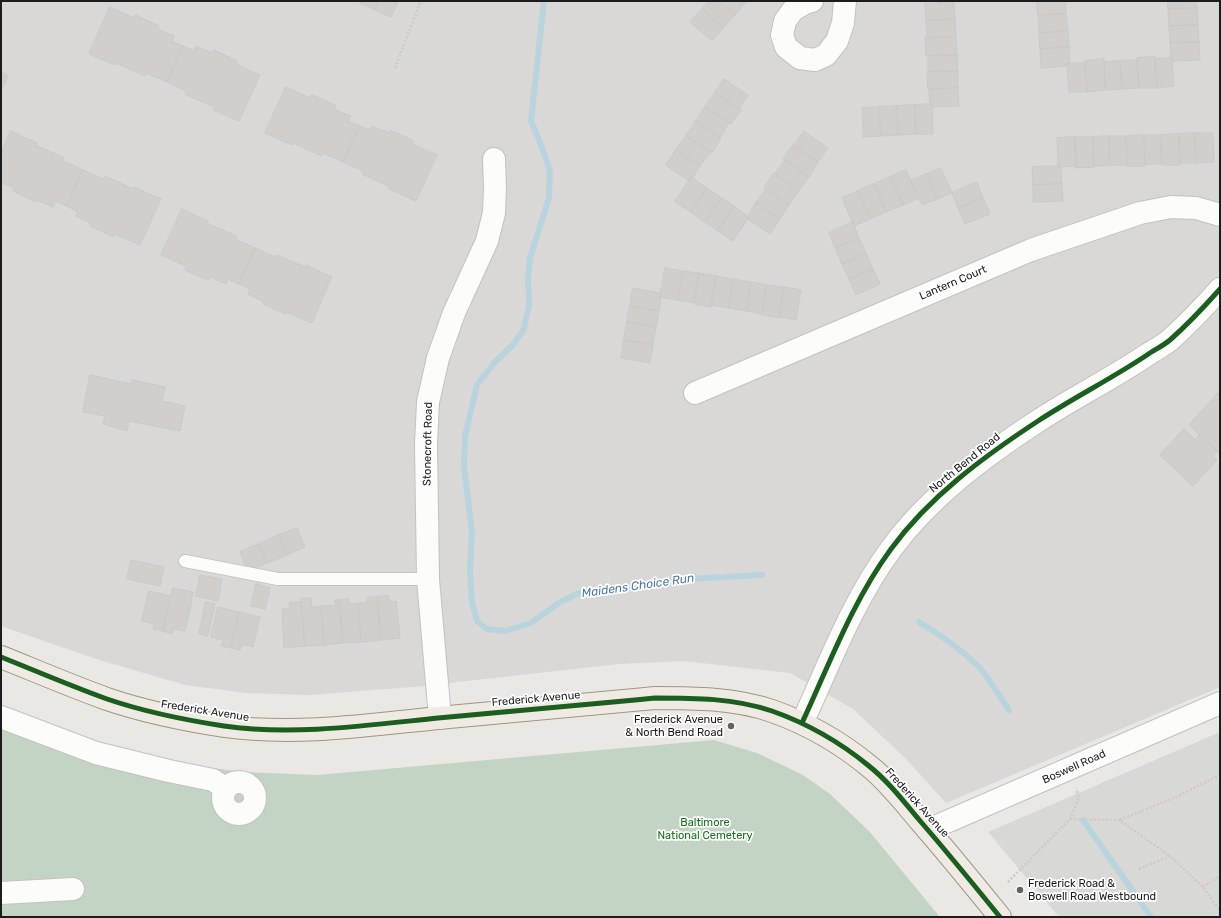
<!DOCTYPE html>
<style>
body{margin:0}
#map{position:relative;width:1221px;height:918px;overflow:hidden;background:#eae8e5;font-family:Rubik,sans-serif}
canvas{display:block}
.frame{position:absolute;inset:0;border:2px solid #1c1c1c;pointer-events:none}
</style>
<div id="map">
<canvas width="1221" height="918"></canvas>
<div class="frame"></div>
</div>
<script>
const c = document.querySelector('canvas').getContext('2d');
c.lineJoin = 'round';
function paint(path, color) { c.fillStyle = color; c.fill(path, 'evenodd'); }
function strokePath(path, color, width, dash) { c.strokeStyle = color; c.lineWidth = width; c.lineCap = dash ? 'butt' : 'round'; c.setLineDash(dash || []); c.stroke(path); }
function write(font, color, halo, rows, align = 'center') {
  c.font = font + ' Rubik,sans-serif'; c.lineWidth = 3.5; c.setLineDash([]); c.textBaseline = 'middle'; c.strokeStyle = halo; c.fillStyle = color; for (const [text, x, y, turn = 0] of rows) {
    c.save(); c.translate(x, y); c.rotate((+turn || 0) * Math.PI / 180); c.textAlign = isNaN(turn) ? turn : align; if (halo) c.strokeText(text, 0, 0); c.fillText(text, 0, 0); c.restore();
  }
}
paint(new Path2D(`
 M 1,1 L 1220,1 L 1220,687 L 946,803 L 906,759 L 853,709 L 790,673 L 683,661 L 619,664 L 413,687 L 309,695 L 246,693 L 185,685 L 96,659 L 1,626 Z`), '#d9d8d6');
paint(new Path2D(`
 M 1220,732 L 1220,917 L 1059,917 L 988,832 Z`), '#d8d8d6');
paint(new Path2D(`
 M 1,708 L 58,729 L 171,763 L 244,772 L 317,775 L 714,740 L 757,753 L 803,775 L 830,794 L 869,831 L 940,917 L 1,917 Z`), '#c4d4c4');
strokePath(new Path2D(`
 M 544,1 L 531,121 L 541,145 L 550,171 L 549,198 L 530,258 L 528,279 L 529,305 L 524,329 L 513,345 L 495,362 L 477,385 L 465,436 L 464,466 L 472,533 L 470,570 L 472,603 L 477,621 L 487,629 L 505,631 L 531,623 L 560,602 L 579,593 L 686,579 L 762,575
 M 919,622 C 941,635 961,649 979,667 C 990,680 999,696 1009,710
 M 1083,820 L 1151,917`), '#b9d4dd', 6);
const building = new Path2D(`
 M 361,1 L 379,1 L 375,10 L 360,3 Z
 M 379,1 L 398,1 L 391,17 L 375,10 Z
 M 709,1 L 718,1 L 735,15 L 723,28 L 702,9 Z
 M 718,1 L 745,1 L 746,2 L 735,15 Z
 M 1037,1 L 1066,1 L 1066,14 L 1038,15 Z
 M 1168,1 L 1196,1 L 1197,8 L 1168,9 Z
 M 954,2 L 955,19 L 926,21 L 925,4 Z
 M 110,7 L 134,18 L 136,15 L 159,26 L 158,29 L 174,36 L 172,41 L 183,46 L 167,82 L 146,73 L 145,76 L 116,63 L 115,65 L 89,54 Z
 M 1197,8 L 1198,25 L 1169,26 L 1168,9 Z
 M 702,9 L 723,28 L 712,41 L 690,22 Z
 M 1066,14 L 1068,31 L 1039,33 L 1038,15 Z
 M 955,19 L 956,37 L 927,38 L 926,21 Z
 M 1198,25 L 1199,42 L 1170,43 L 1169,26 Z
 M 1068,31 L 1069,47 L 1040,49 L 1039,33 Z
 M 956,37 L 957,55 L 926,56 L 925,38 Z
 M 1199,42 L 1200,60 L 1172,61 L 1172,58 L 1171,58 L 1170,43 Z
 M 183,46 L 194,51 L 196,46 L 212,53 L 214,50 L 237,61 L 236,64 L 260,75 L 239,121 L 213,110 L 214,107 L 185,94 L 186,91 L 167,82 Z
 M 1069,47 L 1070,64 L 1067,64 L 1067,66 L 1041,68 L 1040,49 Z
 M 957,55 L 958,71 L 928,72 L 928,56 Z
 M 1155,57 L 1157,88 L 1139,88 L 1137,58 Z
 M 1172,58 L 1174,86 L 1157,88 L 1155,59 Z
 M 1104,59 L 1105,90 L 1087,92 L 1085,61 Z
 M 1137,60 L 1139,88 L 1122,89 L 1120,61 Z
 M 1120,61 L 1122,89 L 1105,90 L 1104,62 Z
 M 1085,63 L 1087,92 L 1069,92 L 1067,64 Z
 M 958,71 L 958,88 L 928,89 L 927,72 Z
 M 1,72 L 8,76 L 1,90 Z
 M 724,79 L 748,95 L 739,109 L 715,93 Z
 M 286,87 L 310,98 L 312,95 L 336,105 L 334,109 L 351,116 L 348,121 L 360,126 L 343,162 L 323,153 L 322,156 L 293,143 L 292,145 L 265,133 Z
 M 958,88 L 959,106 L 932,107 L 932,104 L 930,105 L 929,90 Z
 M 715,93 L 741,110 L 731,124 L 705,107 Z
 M 932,104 L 933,134 L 916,134 L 915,105 Z
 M 915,105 L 916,134 L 898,135 L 897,106 Z
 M 897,106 L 898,135 L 881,136 L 879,107 Z
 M 705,107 L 729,123 L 720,138 L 696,121 Z
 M 879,107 L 881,136 L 863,137 L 862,108 Z
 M 696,121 L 721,138 L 712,153 L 686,136 Z
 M 360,126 L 370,130 L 372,126 L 389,133 L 390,130 L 414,141 L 412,144 L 437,155 L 416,201 L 389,189 L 390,187 L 362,174 L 363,171 L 343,162 Z
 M 11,131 L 37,143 L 36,145 L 64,158 L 63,161 L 83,170 L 67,206 L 56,201 L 53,207 L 37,200 L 36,202 L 13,191 L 14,188 L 1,182 L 1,153 Z
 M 804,131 L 828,148 L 818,162 L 794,146 Z
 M 1195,133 L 1196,163 L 1180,163 L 1179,134 Z
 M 1195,133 L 1213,133 L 1214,162 L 1196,163 Z
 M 1179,134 L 1180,165 L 1162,165 L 1160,135 Z
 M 1144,135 L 1145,166 L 1127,166 L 1126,136 Z
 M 1144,135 L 1160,135 L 1162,164 L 1145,164 Z
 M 686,136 L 710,152 L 700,166 L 676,150 Z
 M 1109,136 L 1110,165 L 1094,166 L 1093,137 Z
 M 1109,136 L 1126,136 L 1127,165 L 1110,165 Z
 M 1075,137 L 1093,137 L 1094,167 L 1076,168 Z
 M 1075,137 L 1076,166 L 1058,167 L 1057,138 Z
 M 793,145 L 818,162 L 809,177 L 783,159 Z
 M 676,150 L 700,166 L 692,178 L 691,177 L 689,181 L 666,165 Z
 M 785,160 L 809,177 L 799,191 L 775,174 Z
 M 1058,166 L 1061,167 L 1062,184 L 1033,185 L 1032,167 Z
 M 941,168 L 952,193 L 937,199 L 927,174 Z
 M 83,170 L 103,179 L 105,176 L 133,189 L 134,187 L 161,199 L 140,245 L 115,234 L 114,237 L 90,226 L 91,223 L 76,216 L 78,212 L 67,206 Z
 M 906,170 L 919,198 L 903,205 L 890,177 Z
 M 774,173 L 799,191 L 789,205 L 764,188 Z
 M 927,174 L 937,199 L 922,205 L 911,181 Z
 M 691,177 L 707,188 L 691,212 L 675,202 Z
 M 890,177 L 903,205 L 886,212 L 874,184 Z
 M 977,182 L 983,198 L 958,208 L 952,193 Z
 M 874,184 L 886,212 L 870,219 L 858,191 Z
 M 1062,184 L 1063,201 L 1033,202 L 1033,185 Z
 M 707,188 L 722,198 L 705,222 L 691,212 Z
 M 766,189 L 789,205 L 780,219 L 756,203 Z
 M 858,191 L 870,219 L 854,226 L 842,198 Z
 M 722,198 L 734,206 L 718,231 L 705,222 Z
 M 983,198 L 990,214 L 965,224 L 958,208 Z
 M 756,203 L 780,219 L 770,234 L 748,219 L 749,217 L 748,216 Z
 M 734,206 L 749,217 L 733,241 L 718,231 Z
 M 182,209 L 208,221 L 207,223 L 236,236 L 235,239 L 255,248 L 239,284 L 228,279 L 226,284 L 210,277 L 208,280 L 185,270 L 186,266 L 161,255 Z
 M 853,222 L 859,238 L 835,248 L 829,233 Z
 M 859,238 L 866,253 L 842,264 L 835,248 Z
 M 255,248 L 275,257 L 277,255 L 305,267 L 306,265 L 332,277 L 312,323 L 287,312 L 286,314 L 263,304 L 264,302 L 248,294 L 250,289 L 239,284 Z
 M 866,253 L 873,269 L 849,279 L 842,264 Z
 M 665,268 L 683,271 L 678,300 L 660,297 Z
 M 873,269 L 880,284 L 856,295 L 849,279 Z
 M 683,271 L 699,273 L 694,303 L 678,300 Z
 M 699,273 L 716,276 L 711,307 L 694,304 Z
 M 716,276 L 733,279 L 729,308 L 711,305 Z
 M 733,279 L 751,282 L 747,311 L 729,308 Z
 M 751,282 L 767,285 L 762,314 L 747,311 Z
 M 767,285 L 784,287 L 779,318 L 762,315 Z
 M 784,287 L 801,290 L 796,320 L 779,317 Z
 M 633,288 L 660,293 L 660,297 L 661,297 L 659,311 L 630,306 Z
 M 630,306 L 659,311 L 656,327 L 627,322 Z
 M 627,322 L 656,327 L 653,344 L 624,340 Z
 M 624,340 L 653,344 L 650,363 L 621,358 Z
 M 90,375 L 131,384 L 132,380 L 165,387 L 162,401 L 185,406 L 180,431 L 129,421 L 127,431 L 103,424 L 105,416 L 83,412 Z
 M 1220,391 L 1220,454 L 1189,425 Z
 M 1184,429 L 1195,440 L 1199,435 L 1217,451 L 1213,456 L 1217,460 L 1193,486 L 1160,455 Z
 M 297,528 L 305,547 L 287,555 L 279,535 Z
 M 279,535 L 287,555 L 267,563 L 259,544 Z
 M 259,544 L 267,563 L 248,571 L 240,552 Z
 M 131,560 L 164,567 L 160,586 L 127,579 Z
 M 200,575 L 222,579 L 218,601 L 196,596 Z
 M 256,584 L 270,588 L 265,609 L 251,606 Z
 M 173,588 L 193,592 L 191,601 L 192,601 L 185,631 L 174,629 L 172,634 L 163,631 Z
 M 149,591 L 170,596 L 163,631 L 153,629 L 154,624 L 142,621 Z
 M 388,596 L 389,602 L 396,601 L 400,638 L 381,640 L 377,597 Z
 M 377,597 L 381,640 L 361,642 L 358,603 L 367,603 L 367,598 Z
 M 311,598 L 312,607 L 321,606 L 324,645 L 305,646 L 301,599 Z
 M 349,599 L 349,604 L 358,603 L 361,642 L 343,643 L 339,600 Z
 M 335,600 L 339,600 L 343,643 L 324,645 L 321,606 L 336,605 Z
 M 206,602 L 215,604 L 208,636 L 199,634 Z
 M 301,602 L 305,646 L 284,648 L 282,609 L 290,608 L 289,603 Z
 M 218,607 L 239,612 L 231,648 L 221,646 L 223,640 L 211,637 Z
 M 239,612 L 260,617 L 253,647 L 242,644 L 240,650 L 231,648 Z`);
paint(building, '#d1cecc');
strokePath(building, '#cdcac6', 1);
const lane = new Path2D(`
 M 185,561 L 278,579 L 428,579`);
const street = new Path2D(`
 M 812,1 L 805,3 L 793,10 L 785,21 L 782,35 L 786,47 L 800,58 L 815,60 L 826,55 L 837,41 L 843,23 L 845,1
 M 695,393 L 1031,250 L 1140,213 L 1171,207 L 1196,208 L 1220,215
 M 1,717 L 96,753 L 169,771 L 213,780 L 226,789
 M 440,718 L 428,579 L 426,444 L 428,402 L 438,358 L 454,313 L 487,241 L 494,213 L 495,187 L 494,159
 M 802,723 C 829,665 852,602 891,549 C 929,497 983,457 1038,421 C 1073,398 1111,379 1147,355 C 1154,350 1163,346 1170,340 C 1188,324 1204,307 1220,289
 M223 798a16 16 0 1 1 32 0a16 16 0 1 1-32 0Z
 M 928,830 L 1220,703
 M 1,893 L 73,889`);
const primary = new Path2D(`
 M 1,657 C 36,671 71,686 107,699 C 145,712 185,720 224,726 C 293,736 370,725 438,718 C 511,711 583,705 655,698 C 694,698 734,698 772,711 C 806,723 841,743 869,766 C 889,782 904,802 921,822 C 948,853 974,885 1000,917`);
strokePath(lane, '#c3c2c1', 14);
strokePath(street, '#c3c2c1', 24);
strokePath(primary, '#9f9683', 24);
strokePath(new Path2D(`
 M 395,68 L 421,1
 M 1070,819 L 1079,798 L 1076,789
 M 1120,820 L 1178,796 L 1220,775
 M 1139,869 L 1170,856 L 1203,887 L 1220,911
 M 1008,882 L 1070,819 L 1119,820 L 1170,856
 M 1203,887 L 1220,876`), '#d5c7c5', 2.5, [2, 2]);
strokePath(lane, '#fcfcfb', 12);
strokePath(street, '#fcfcfb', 22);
strokePath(primary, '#efebe4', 22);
strokePath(new Path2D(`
 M 1,657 C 36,671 71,686 107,699 C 145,712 185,720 224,726 C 293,736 370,725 438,718 C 511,711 583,705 655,698 C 694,698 734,698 772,711 C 806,723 841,743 869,766 C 889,782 904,802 921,822 C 948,853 974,885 1000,917
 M 802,723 C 829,665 852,602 891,549 C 929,497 983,457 1038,421 C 1073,398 1111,379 1147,355 C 1154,350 1163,346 1170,340 C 1188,324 1204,307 1220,289`), '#1b5e20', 5);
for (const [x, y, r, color] of [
 [731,726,4,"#646362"],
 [1020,890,4,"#646362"]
]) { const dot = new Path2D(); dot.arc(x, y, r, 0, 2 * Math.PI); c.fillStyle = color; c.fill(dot); strokePath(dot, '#fff', 1.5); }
write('11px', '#1c1c1c', '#fff', [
 ["Lantern Court",953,283,-23],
 ["Stonecroft Road",428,444,-89],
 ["North Bend Road",965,463,-39],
 ["Frederick Avenue",536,699,-5],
 ["Frederick Avenue",205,711,9],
 ["Boswell Road",1074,767,-24],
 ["Frederick Avenue",917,803,48]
]);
write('11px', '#1c1c1c', '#fff', [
 ["Frederick Avenue",723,720],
 ["& North Bend Road",723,733],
 ["Frederick Road &",1028,884,"left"],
 ["Boswell Road Westbound",1028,897,"left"]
], 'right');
write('11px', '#11731a', '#fff', [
 ["Baltimore",705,823],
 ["National Cemetery",705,836]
]);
write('italic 12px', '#4e79a6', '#fff', [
 ["Maidens Choice Run",638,586,-8]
]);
</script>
